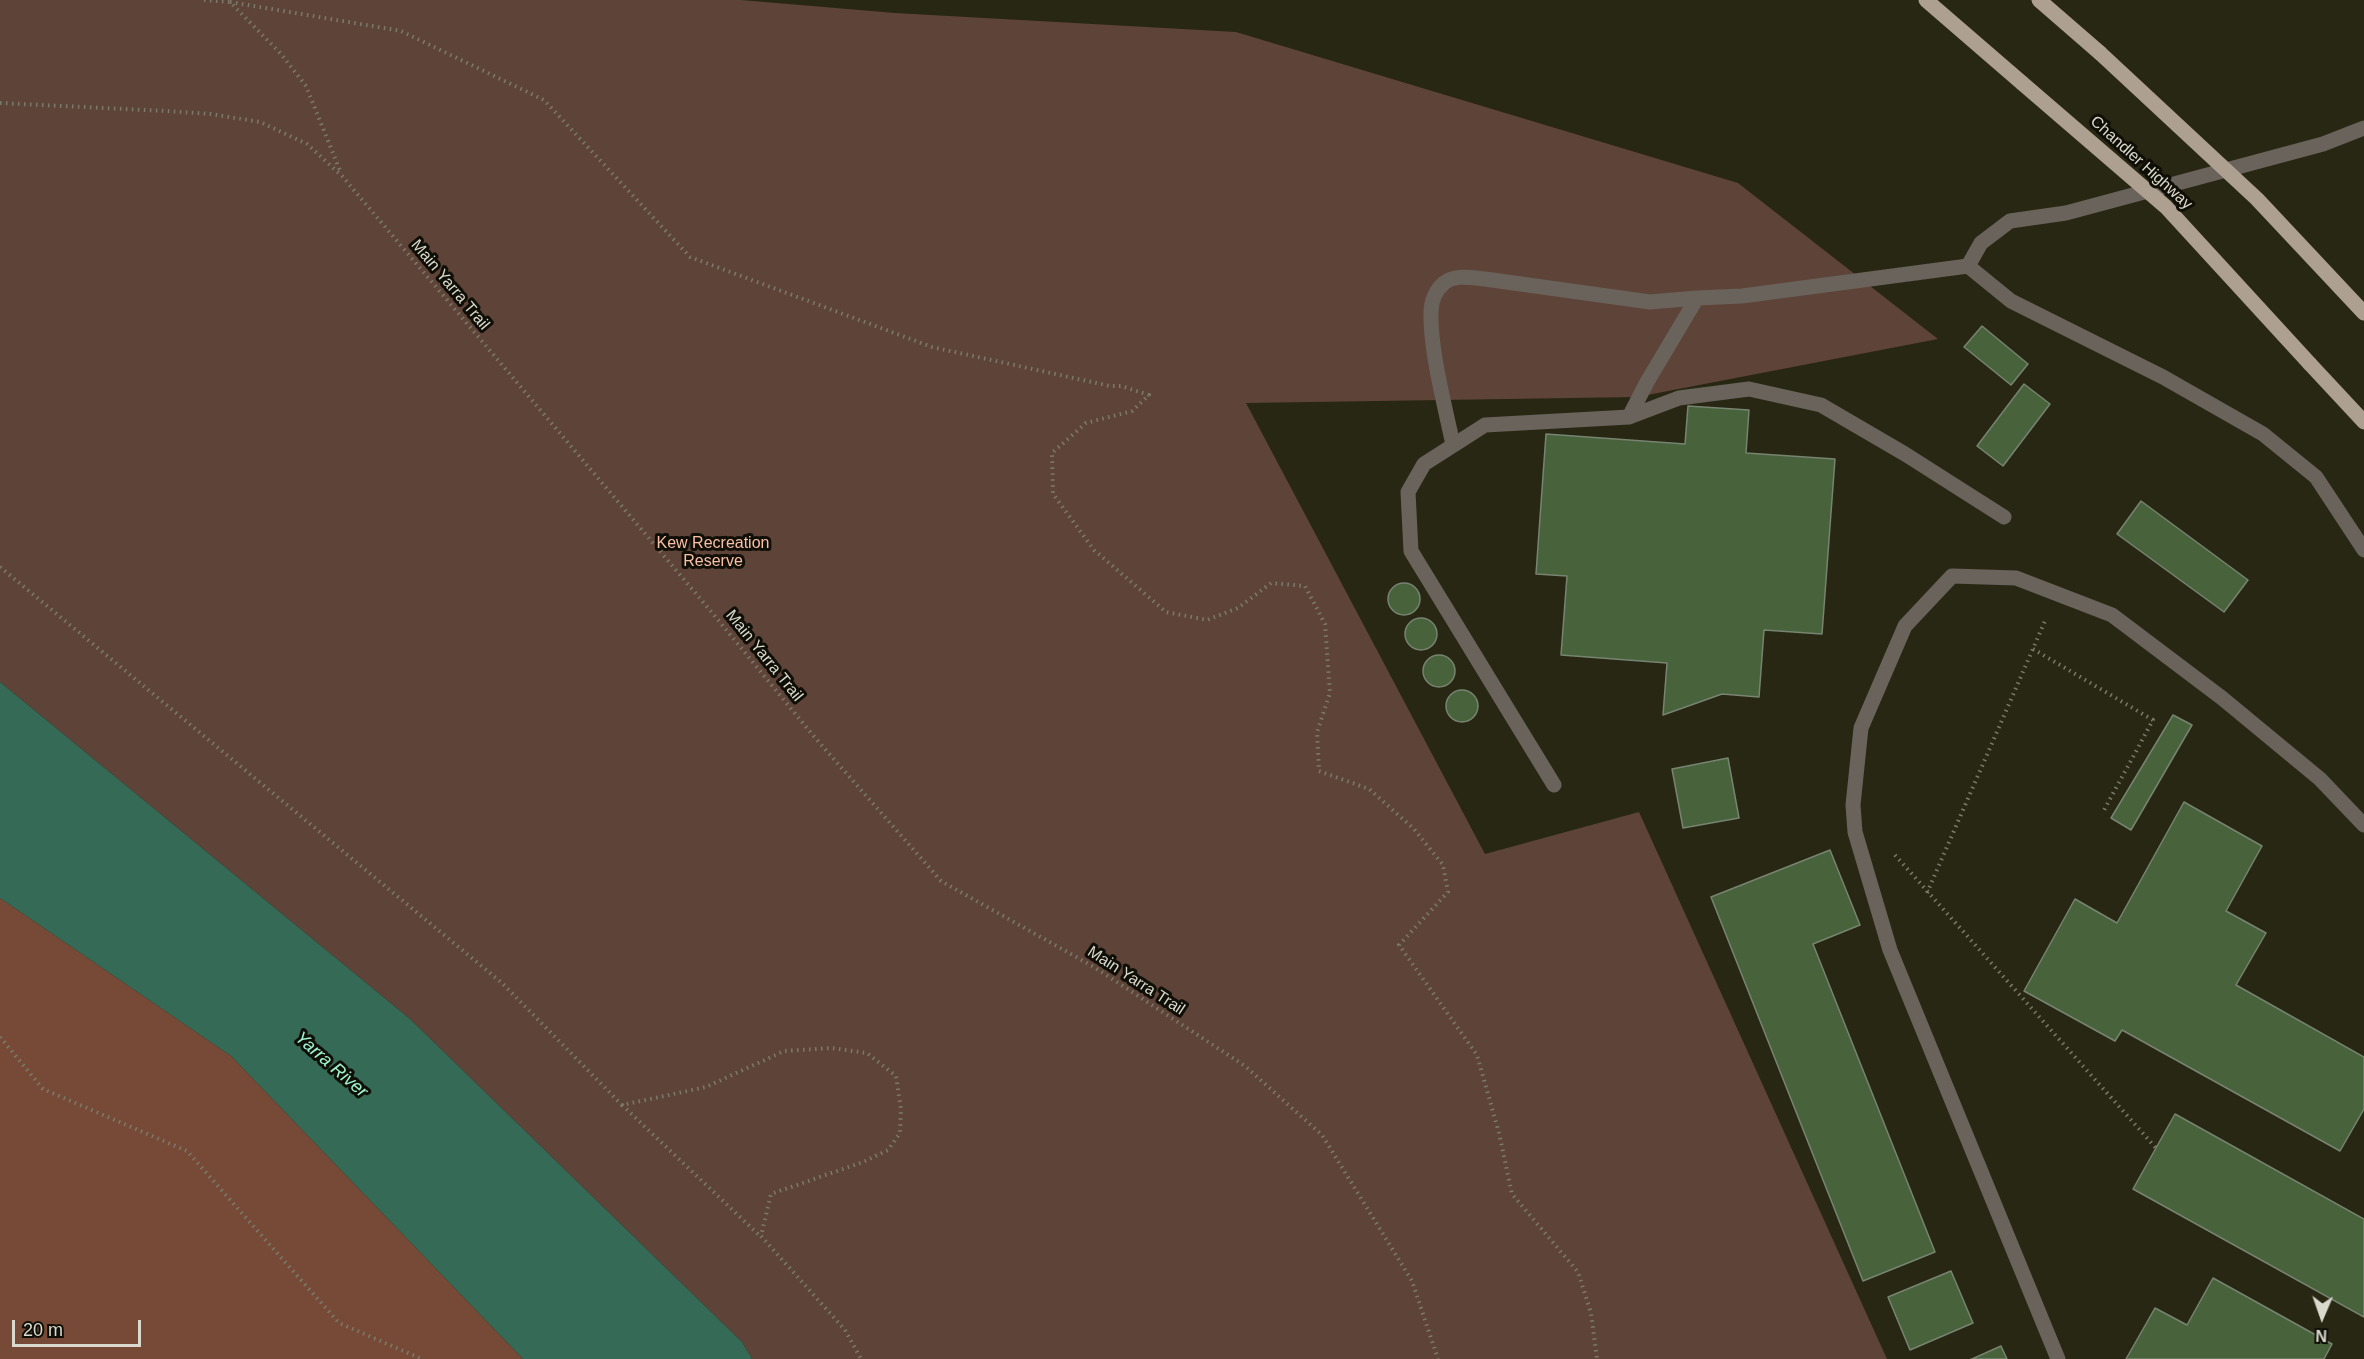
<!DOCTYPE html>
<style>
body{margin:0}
#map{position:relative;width:2364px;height:1359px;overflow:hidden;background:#282713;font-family:Arial,sans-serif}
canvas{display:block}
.north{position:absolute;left:2292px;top:1287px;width:60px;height:60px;-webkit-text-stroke:4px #100f07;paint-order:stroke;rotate:182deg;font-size:16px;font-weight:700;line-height:24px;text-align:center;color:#d9d9cd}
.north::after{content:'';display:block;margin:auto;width:21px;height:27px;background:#d9d9cd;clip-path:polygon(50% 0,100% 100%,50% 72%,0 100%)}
.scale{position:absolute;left:12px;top:1320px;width:129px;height:27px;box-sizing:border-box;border:3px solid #d9d9cd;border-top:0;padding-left:8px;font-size:18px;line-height:21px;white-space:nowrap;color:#d9d9cd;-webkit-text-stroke:4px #100f07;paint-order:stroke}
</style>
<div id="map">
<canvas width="2364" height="1359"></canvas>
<div class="north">N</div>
<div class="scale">20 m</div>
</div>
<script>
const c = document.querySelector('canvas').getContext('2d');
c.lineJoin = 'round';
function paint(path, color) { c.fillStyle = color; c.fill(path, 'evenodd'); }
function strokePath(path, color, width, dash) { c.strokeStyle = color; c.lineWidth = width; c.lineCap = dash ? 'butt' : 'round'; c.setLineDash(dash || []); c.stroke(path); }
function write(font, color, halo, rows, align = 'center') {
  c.font = font + ' Arial,sans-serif'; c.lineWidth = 6; c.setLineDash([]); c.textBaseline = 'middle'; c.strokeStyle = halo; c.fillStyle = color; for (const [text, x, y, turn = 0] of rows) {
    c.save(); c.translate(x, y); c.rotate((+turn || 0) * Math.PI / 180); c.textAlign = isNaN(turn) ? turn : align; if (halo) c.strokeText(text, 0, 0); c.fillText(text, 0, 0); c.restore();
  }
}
paint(new Path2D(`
 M 0,0 L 741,0 L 895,13 L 1236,32 L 1738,183 L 1938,339 L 1637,397 L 1246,403 L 1485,854 L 1639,812 L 1887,1359 L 752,1359 L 742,1342 L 410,1019 L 0,682 Z`), '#5e4338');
paint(new Path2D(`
 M 0,898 L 231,1056 L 523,1359 L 0,1359 Z`), '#764a37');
paint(new Path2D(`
 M 0,682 L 410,1019 L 742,1342 L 752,1359 L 523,1359 L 231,1056 L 0,898 Z`), '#346a56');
const building = new Path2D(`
 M 1982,326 L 2028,364 L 2011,385 L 1964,347 Z
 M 2024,384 L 2050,404 L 2003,466 L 1977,446 Z
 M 1688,406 L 1749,410 L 1746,453 L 1835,459 L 1822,634 L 1764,630 L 1759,697 L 1722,694 L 1663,715 L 1667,663 L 1561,655 L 1567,576 L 1536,574 L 1546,434 L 1685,444 Z
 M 2141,501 L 2248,580 L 2224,612 L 2117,534 Z
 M1388 599a16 16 0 1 1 32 0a16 16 0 1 1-32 0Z
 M1405 634a16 16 0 1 1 32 0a16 16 0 1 1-32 0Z
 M1423 671a16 16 0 1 1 32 0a16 16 0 1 1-32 0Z
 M1446 706a16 16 0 1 1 32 0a16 16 0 1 1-32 0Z
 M 2173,715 L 2192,725 L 2131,830 L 2111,818 Z
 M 1728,758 L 1739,818 L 1683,828 L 1672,769 Z
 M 2184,802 L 2262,846 L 2226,911 L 2266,933 L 2236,985 L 2364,1057 L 2364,1109 L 2340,1151 L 2122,1030 L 2115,1041 L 2024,991 L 2075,899 L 2117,923 Z
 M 1830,850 L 1860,925 L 1813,944 L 1935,1252 L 1863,1281 L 1711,897 Z
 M 2175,1114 L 2364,1219 L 2364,1317 L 2133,1189 Z
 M 1951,1271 L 1973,1323 L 1910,1350 L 1888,1297 Z
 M 2213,1278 L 2332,1344 L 2324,1359 L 2126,1359 L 2155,1308 L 2187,1325 Z
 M 2001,1346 L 2007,1359 L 1971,1359 L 1972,1359 Z`);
paint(building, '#48623b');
strokePath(building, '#778471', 1.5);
strokePath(new Path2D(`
 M 204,0 L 230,2 L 281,54 L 306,86 L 341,173
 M 230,2 L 401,31 L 544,100 L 690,257 L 932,347 L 1110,386 L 1121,386 L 1149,395 L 1132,411 L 1086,423 L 1052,453 L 1053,494 L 1094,550 L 1166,612 L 1207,620 L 1238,608 L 1271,583 L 1305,586 L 1325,624 L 1330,693 L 1317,732 L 1319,771 L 1369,789 L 1414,829 L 1443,865 L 1448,892 L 1399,945 L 1477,1055 L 1499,1133 L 1512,1194 L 1578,1272 L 1591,1313 L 1597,1359
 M 0,103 L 166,111 L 211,114 L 260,122 L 307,144 L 342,176 L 714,615 L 811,733 L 941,881 L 1094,967 L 1245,1066 L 1322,1135 L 1412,1281 L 1438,1359
 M 0,567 L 502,983 L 622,1105 L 706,1087 L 784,1051 L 831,1048 L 867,1053 L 896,1076 L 901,1109 L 900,1133 L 888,1150 L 863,1162 L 771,1194 L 761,1236 L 845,1330 L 861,1359
 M 2033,649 L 2153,720 L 2103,812
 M 1895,855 L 2156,1148
 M 1927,893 L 2045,621
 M 0,1037 L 43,1089 L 187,1151 L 339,1323 L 422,1359
 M 622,1105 L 760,1236`), '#7c7b6b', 4, [1.5, 4.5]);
strokePath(new Path2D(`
 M 2364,128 L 2323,144 L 2066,213 L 2010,221 L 1981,243 L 1968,266 L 2011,301 L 2163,377 L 2263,434 L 2316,477 L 2364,550
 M 1629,417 L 1679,398 L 1749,389 L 1821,405 L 1905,454 L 2004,517
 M 1453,445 C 1445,406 1430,351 1431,312 C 1431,301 1436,290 1444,283 C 1455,274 1472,278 1485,279 L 1650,302 L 1697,298
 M 1554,785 L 1411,551 L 1408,492 L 1424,464 L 1485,425 L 1629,417 L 1647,382 L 1697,298 L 1742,296 L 1968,266
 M 2058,1359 L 1890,950 L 1855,832 L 1853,805 L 1861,728 L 1905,626 L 1952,576 L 2016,578 L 2112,615 L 2222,698 L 2320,779 L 2364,825`), '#69635b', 15);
strokePath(new Path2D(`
 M 1926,0 L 2022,83
 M 2039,0 L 2100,53
 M 2310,364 L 2364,422`), '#ada090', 15);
strokePath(new Path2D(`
 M 2100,53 L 2257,199 L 2364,313
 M 2022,83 L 2166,207 L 2310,364`), '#ada090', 15);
write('16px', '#d9d9cd', '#100f07', [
 ["Chandler Highway",2141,163,42],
 ["Main Yarra Trail",450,285,50],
 ["Main Yarra Trail",764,656,51],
 ["Main Yarra Trail",1136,981,33]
]);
write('16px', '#fbbfa6', '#100f07', [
 ["Kew Recreation",713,544],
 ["Reserve",713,562]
]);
write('italic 18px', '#9ef4d1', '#100f07', [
 ["Yarra River",331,1065,41]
]);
</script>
